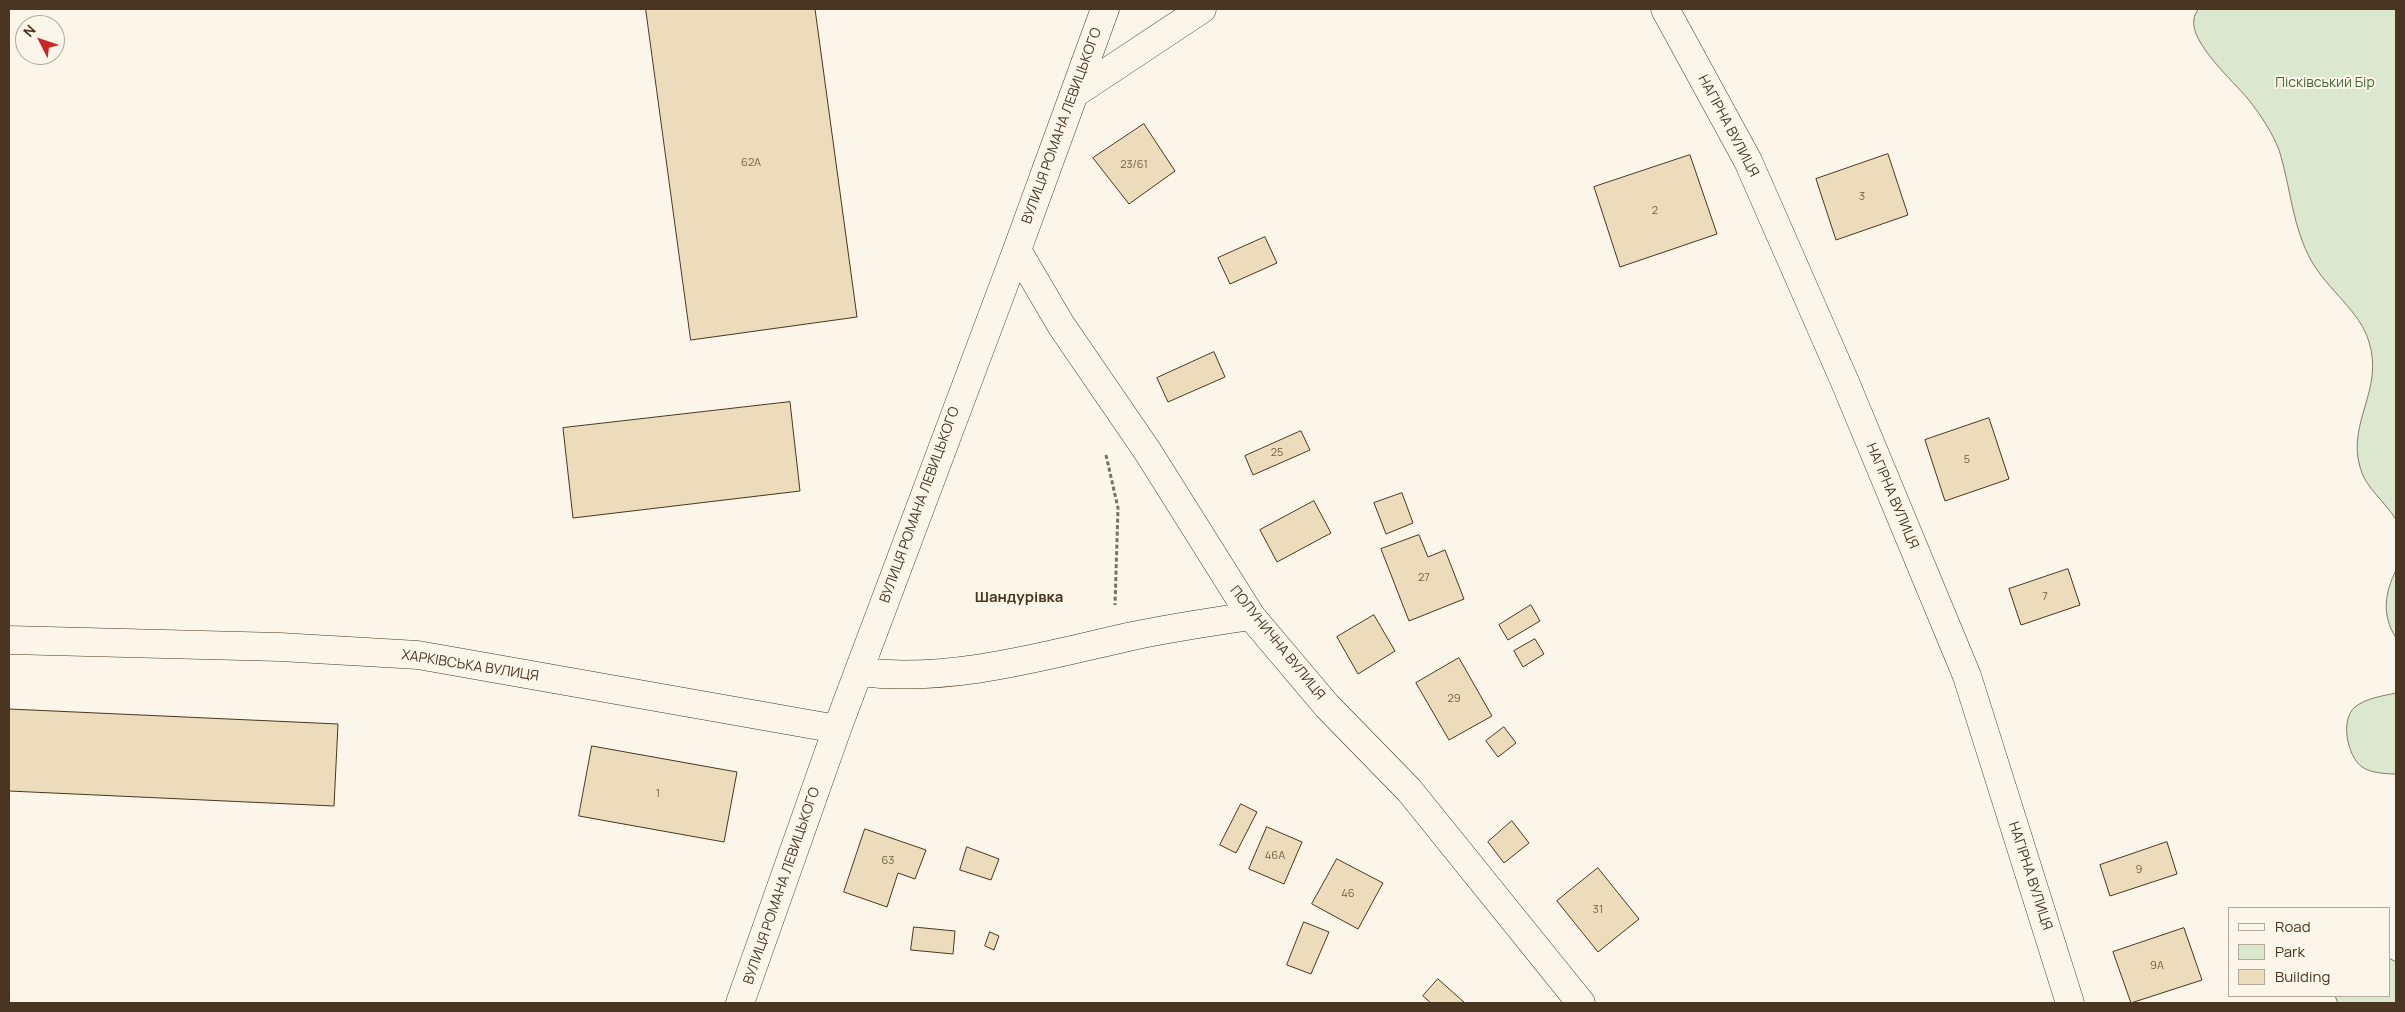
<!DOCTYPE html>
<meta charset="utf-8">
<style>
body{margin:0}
#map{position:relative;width:2405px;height:1012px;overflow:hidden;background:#fbf6e9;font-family:Manrope,sans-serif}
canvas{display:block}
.frame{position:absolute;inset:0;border:10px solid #4a3520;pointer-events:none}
.legend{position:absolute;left:2228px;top:907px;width:162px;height:90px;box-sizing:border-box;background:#fbf6e9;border:1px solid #b4a999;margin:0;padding:6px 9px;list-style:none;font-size:15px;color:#4a3520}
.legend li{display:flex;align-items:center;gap:10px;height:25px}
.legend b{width:25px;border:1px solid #b4a999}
.north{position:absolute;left:15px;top:15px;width:50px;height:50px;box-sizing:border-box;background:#fbf6e9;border:1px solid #b4a999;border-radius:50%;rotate:311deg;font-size:14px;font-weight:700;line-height:20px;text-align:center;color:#4a3520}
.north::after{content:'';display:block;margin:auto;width:18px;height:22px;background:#c62828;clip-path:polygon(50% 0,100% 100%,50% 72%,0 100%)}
</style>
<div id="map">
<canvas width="2405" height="1012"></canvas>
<div class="frame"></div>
<ul class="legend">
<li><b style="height:6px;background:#fbf6e9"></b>Road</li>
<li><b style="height:14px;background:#dce7d0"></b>Park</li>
<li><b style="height:14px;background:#ecdcbc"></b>Building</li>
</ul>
<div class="north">N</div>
</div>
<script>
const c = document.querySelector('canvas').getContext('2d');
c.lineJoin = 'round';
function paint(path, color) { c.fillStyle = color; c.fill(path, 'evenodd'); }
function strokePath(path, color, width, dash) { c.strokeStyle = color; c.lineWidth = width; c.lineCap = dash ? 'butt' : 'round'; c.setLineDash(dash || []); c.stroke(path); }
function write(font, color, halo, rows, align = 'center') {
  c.font = font + ' Manrope,sans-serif'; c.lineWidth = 4; c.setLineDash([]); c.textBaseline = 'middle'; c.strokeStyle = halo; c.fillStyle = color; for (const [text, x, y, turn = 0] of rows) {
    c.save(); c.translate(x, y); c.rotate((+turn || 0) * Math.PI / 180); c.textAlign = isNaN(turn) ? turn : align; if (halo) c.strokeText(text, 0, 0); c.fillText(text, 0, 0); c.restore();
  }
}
const green = new Path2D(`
 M 2198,9 L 2396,9 L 2396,520 C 2386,502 2365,488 2360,467 C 2347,422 2384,390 2369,342 C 2360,311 2328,290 2312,262 C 2292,227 2291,188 2279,150 C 2272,132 2260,114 2248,99 C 2234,82 2189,42 2194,19 C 2194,16 2197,12 2198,9 Z
 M 2396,570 L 2396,638 C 2381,614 2385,593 2396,570 Z
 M 2396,693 L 2396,774 C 2386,774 2371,773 2362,767 C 2347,756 2340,719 2355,707 C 2366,698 2383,696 2396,693 Z
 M 2389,958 L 2396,962 L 2396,1003 L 2338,1003 L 2335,996 L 2389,996 Z`);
paint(green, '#dce7d0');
strokePath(green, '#887966', 1);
const building = new Path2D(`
 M 646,9 L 815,9 L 857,317 L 691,340 Z
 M 1144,124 L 1175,171 L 1129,204 L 1093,158 Z
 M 1888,154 L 1908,215 L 1836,240 L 1816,179 Z
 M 1690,155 L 1717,234 L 1620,267 L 1594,187 Z
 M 1265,237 L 1277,263 L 1230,284 L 1218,258 Z
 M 1214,352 L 1225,377 L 1168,402 L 1157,378 Z
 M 790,402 L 800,491 L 573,518 L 563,428 Z
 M 1989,418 L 2009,479 L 1945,501 L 1925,440 Z
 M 1301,431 L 1310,450 L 1253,475 L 1245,456 Z
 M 1402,493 L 1413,523 L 1386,534 L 1374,503 Z
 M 1314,501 L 1331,533 L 1277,562 L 1260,530 Z
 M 1419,535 L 1428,557 L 1445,550 L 1464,599 L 1409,621 L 1381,549 Z
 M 2068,569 L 2080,605 L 2021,625 L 2009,589 Z
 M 1531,605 L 1540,621 L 1508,640 L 1499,625 Z
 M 1374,615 L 1395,651 L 1358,674 L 1337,637 Z
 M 1535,639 L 1544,654 L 1523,667 L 1514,651 Z
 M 1459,658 L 1492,716 L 1449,740 L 1416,683 Z
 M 9,709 L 338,724 L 334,806 L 9,791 Z
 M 1504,727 L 1516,743 L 1498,757 L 1486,741 Z
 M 592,746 L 737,772 L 724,842 L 579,816 Z
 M 1241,804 L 1257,812 L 1236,853 L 1220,845 Z
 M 1512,821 L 1529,843 L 1504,863 L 1488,842 Z
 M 1267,827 L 1302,842 L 1284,884 L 1249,869 Z
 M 865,829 L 926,850 L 915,879 L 898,873 L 887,907 L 844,892 Z
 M 2167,842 L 2177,874 L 2110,896 L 2100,865 Z
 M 967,847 L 999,859 L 991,880 L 960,870 Z
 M 1337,859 L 1383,883 L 1358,929 L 1312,904 Z
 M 1598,868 L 1639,919 L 1598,952 L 1557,901 Z
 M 1304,922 L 1329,932 L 1311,974 L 1287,965 Z
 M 914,927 L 955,931 L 953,954 L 911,950 Z
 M 2184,928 L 2202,980 L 2131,1003 L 2113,952 Z
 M 990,932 L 999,936 L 994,950 L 985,946 Z
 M 1438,979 L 1465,1003 L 1431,1003 L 1423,996 Z`);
paint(building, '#ecdcbc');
strokePath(building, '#4a3520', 1);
const minor = new Path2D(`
 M 1665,9 L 1748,161 L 1845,382 L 1967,676 L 2070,1003
 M 1074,94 L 1202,9
 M 1017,250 L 1061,325 L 1148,452 L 1251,616 L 1327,706 L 1409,790 L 1581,1003
 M 9,640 L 280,647 L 418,655 L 837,729
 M 859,672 C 950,683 1040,657 1128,637 C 1169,628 1210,622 1251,616
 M 740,1003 L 837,729 L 1017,250 L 1105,9`);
strokePath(minor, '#4a3520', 29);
strokePath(new Path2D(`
 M 1106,455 L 1118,508 L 1115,605`), '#7f6f5c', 3, [4, 2.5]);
strokePath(minor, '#fbf6e9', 28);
write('11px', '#725f47', null, [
 ["62А",751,163],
 ["23/61",1134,165],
 ["3",1862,197],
 ["2",1655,211],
 ["25",1277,453],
 ["5",1967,460],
 ["27",1424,578],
 ["7",2045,597],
 ["29",1454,699],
 ["1",658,794],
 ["46А",1275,856],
 ["63",888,861],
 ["9",2139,870],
 ["46",1348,894],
 ["31",1598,910],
 ["9А",2157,966]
]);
write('14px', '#436837', '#fbf6e9', [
 ["Пісківський Бір",2325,83]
]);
write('14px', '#4a3520', '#fbf6e9', [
 ["ВУЛИЦЯ РОМАНА ЛЕВИЦЬКОГО",1062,126,-70],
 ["НАГІРНА ВУЛИЦЯ",1728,126,62],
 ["НАГІРНА ВУЛИЦЯ",1892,496,67],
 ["ВУЛИЦЯ РОМАНА ЛЕВИЦЬКОГО",920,505,-70],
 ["ПОЛУНИЧНА ВУЛИЦЯ",1277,643,51],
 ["ХАРКІВСЬКА ВУЛИЦЯ",470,666,9],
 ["НАГІРНА ВУЛИЦЯ",2030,876,72],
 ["ВУЛИЦЯ РОМАНА ЛЕВИЦЬКОГО",782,886,-71]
]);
write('bold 15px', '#4a3520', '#fbf6e9', [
 ["Шандурівка",1019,598]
]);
</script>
